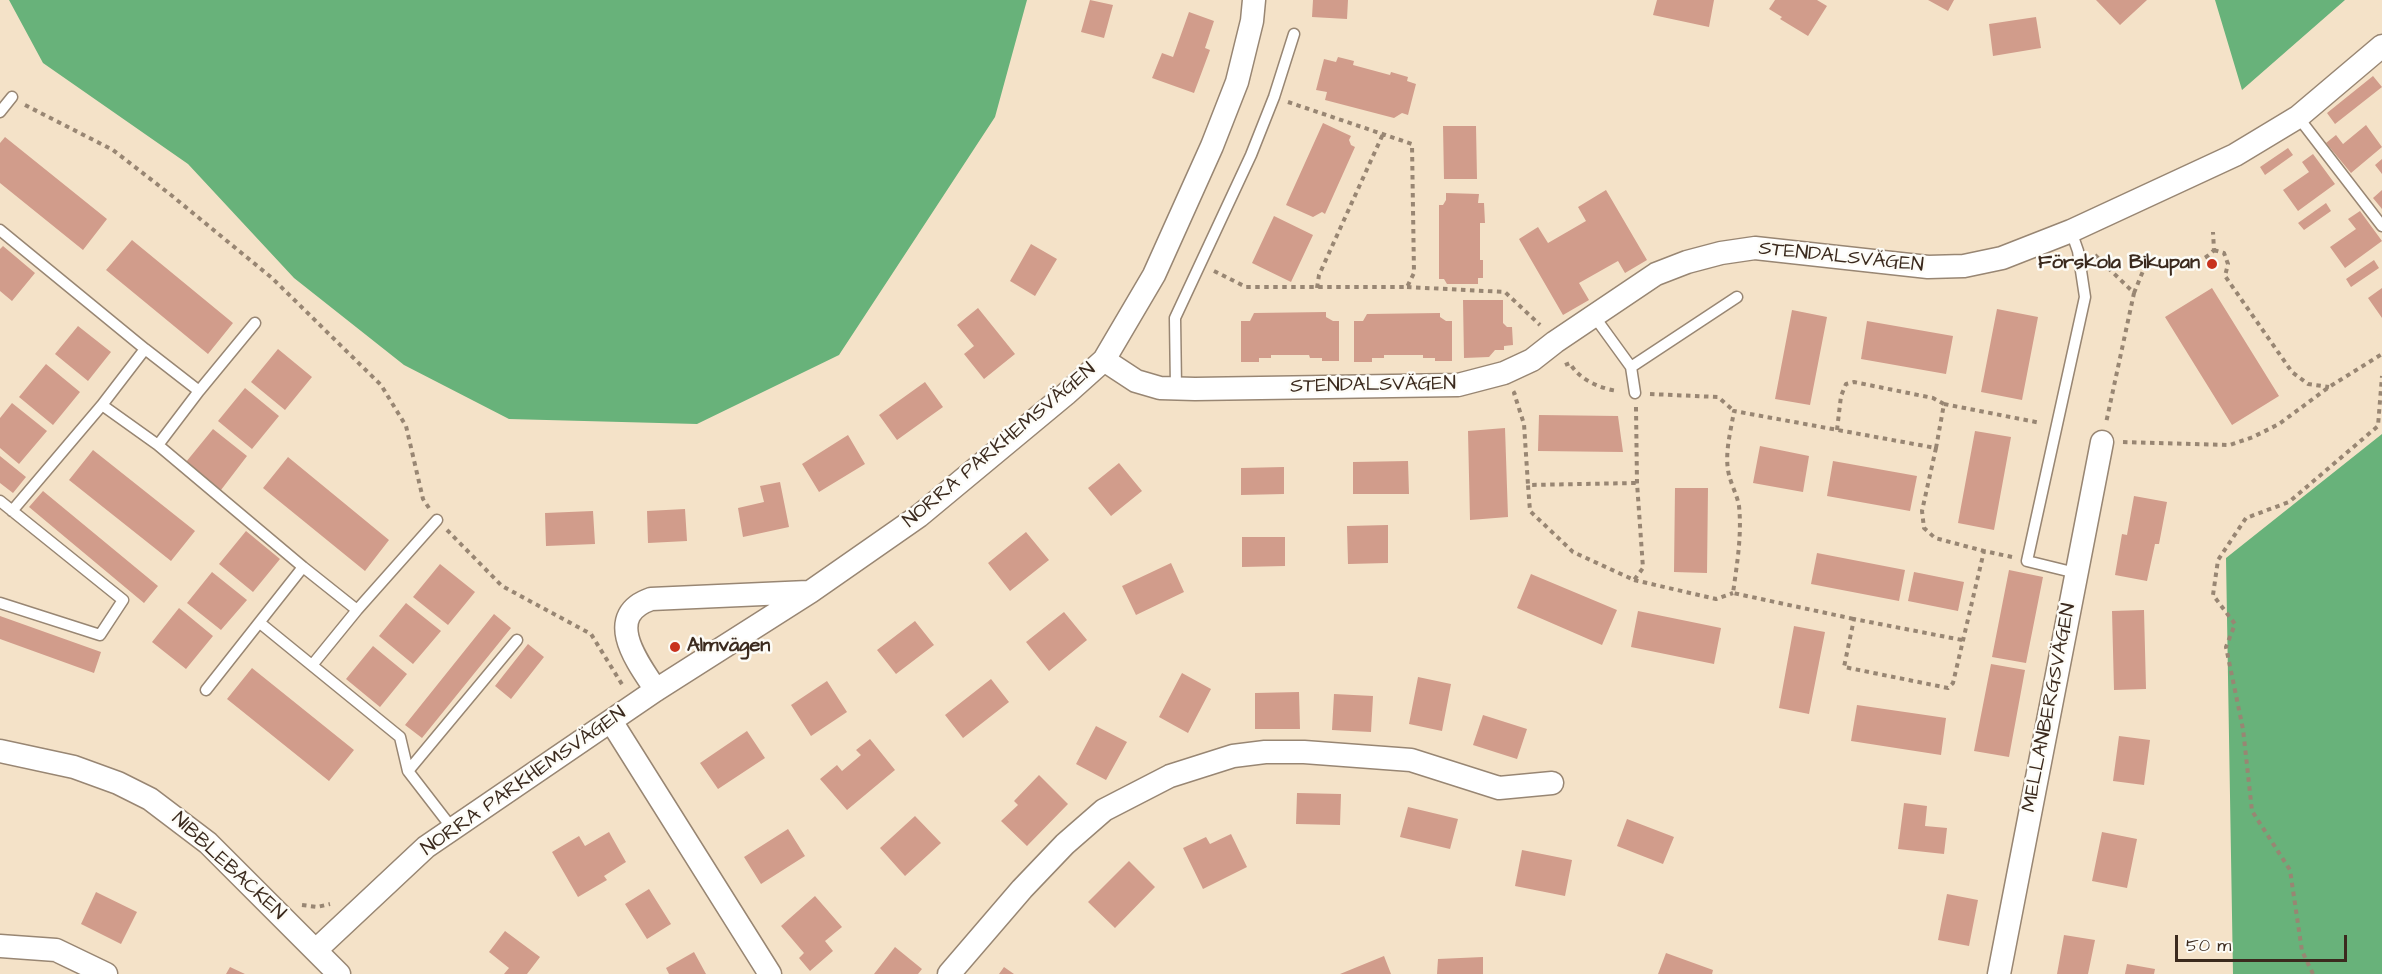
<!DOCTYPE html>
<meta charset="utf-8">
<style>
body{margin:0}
#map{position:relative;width:2382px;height:974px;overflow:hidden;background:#f4e2c8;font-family:"Architects Daughter",sans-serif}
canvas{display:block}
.scale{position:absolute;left:2175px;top:935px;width:172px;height:27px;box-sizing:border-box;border:3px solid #3b2a1e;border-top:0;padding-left:8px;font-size:18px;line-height:21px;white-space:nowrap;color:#3b2a1e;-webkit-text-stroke:4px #fdfcf7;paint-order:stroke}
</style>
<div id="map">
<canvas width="2382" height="974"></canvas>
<div class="scale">50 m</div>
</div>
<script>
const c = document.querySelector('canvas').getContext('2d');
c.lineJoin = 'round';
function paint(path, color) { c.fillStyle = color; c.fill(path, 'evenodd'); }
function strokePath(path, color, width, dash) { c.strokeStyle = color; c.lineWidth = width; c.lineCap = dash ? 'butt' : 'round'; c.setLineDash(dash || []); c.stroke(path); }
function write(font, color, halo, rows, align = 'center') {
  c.font = font + ' "Architects Daughter",sans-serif'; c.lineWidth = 5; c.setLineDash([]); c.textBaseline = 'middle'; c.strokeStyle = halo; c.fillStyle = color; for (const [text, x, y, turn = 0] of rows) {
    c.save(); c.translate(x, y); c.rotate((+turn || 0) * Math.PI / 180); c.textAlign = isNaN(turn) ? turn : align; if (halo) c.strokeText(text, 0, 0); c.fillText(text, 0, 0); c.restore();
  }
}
paint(new Path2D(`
 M 9,0 L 1027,0 L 995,117 L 839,355 L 697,424 L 509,419 L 404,365 L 294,278 L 188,164 L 43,63 Z
 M 2215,0 L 2345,0 L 2242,90 Z
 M 2382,434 L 2382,974 L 2233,974 L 2226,558 Z`), '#68b27a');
paint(new Path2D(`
 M 1090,0 L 1113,5 L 1104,38 L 1081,32 Z
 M 1313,0 L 1348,0 L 1347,19 L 1312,17 Z
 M 1657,0 L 1714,0 L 1709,27 L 1653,15 Z
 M 1775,0 L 1817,0 L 1827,6 L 1808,36 L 1780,19 L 1782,17 L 1769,9 Z
 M 1928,0 L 1954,0 L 1948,11 Z
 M 2096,0 L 2147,0 L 2120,25 Z
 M 1189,12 L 1214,21 L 1205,48 L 1210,50 L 1194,93 L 1152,78 L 1162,53 L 1173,57 Z
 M 2036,17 L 2041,48 L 1993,56 L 1989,24 Z
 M 1338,57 L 1354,61 L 1353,65 L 1390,75 L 1391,72 L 1408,77 L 1407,81 L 1416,84 L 1408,115 L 1402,113 L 1394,118 L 1325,100 L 1327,92 L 1316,90 L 1324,59 L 1336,62 Z
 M 2373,76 L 2382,87 L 2335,124 L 2327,113 Z
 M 1323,123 L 1351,136 L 1349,140 L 1351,145 L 1355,147 L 1325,214 L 1322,212 L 1313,217 L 1286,205 Z
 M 2366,125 L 2382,147 L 2351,173 L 2326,143 L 2336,135 L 2343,144 Z
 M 1443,126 L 1476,126 L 1477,179 L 1444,179 Z
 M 5,137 L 107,219 L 83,250 L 0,183 L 0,143 Z
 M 2288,148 L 2293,155 L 2265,175 L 2260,167 Z
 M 2313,154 L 2335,184 L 2298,211 L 2283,190 L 2309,172 L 2302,162 Z
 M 2382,159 L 2382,174 L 2375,165 Z
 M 1606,190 L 1647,260 L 1625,273 L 1618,261 L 1579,283 L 1589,300 L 1563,315 L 1519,239 L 1538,227 L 1548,243 L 1586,221 L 1578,207 Z
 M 2382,190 L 2382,209 L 2373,198 Z
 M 1446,193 L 1479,194 L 1478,203 L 1484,203 L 1485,223 L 1480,223 L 1480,260 L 1483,260 L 1483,278 L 1478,278 L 1478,284 L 1447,284 L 1444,279 L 1439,279 L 1439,205 L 1443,205 L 1446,200 Z
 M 2326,203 L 2331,211 L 2304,230 L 2298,223 Z
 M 2360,211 L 2382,241 L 2345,268 L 2330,247 L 2356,229 L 2348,219 Z
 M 1274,216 L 1313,235 L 1291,282 L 1252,263 Z
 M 132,240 L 233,323 L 208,354 L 106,270 Z
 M 1031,244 L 1057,259 L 1035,296 L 1010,281 Z
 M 3,246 L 35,273 L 12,301 L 0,291 L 0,249 Z
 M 2374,260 L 2379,268 L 2351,287 L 2346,279 Z
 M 2212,288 L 2279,396 L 2232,425 L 2165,317 Z
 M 2382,288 L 2382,318 L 2368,298 Z
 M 1463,300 L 1503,300 L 1503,323 L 1507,327 L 1512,327 L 1513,345 L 1504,346 L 1504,350 L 1495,350 L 1489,357 L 1464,358 Z
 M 978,308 L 1015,354 L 984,379 L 964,354 L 974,346 L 957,325 Z
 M 1997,309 L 2038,317 L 2022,400 L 1981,392 Z
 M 1792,310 L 1827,317 L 1810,405 L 1775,399 Z
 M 1326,312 L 1326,317 L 1333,321 L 1339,321 L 1339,361 L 1322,361 L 1322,358 L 1310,358 L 1309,355 L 1271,355 L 1271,358 L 1259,358 L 1259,362 L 1241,362 L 1241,321 L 1250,321 L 1254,313 Z
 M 1440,313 L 1440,317 L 1446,321 L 1452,321 L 1452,361 L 1435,361 L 1435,358 L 1423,358 L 1423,355 L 1384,355 L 1384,358 L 1372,358 L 1372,362 L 1354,362 L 1354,321 L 1363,321 L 1367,314 Z
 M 1867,321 L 1953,336 L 1946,374 L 1861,359 Z
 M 78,326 L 111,352 L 88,381 L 55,354 Z
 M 278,349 L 312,377 L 285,410 L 251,382 Z
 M 46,364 L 80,392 L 53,425 L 19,397 Z
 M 925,382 L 943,407 L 897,440 L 879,415 Z
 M 245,388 L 279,416 L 252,449 L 218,421 Z
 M 12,403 L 47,431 L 19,464 L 0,448 L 0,418 Z
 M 1539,415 L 1618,416 L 1623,452 L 1538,451 Z
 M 1505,428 L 1508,517 L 1470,520 L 1468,431 Z
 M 213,429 L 247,456 L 221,490 L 186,462 Z
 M 1975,431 L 2011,437 L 1994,530 L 1958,523 Z
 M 848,435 L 865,464 L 819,492 L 802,464 Z
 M 1760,446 L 1809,456 L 1803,492 L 1753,483 Z
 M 93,450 L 195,531 L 171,561 L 69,480 Z
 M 0,456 L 26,477 L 13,493 L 0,483 Z
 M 288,457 L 389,540 L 365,571 L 263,488 Z
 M 1408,461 L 1409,494 L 1353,494 L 1353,462 Z
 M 1833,461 L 1917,476 L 1910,511 L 1827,496 Z
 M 1119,463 L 1142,491 L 1111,516 L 1088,488 Z
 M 1284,467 L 1284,494 L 1241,495 L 1241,468 Z
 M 780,482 L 789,527 L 743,537 L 738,508 L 764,502 L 760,486 Z
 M 1675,488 L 1708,488 L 1707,573 L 1674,572 Z
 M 43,491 L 158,586 L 144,603 L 29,507 Z
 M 2134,496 L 2167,502 L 2159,544 L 2155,544 L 2147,581 L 2115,575 L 2122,534 L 2127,535 Z
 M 685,509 L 687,541 L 648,543 L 647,511 Z
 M 593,511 L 595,544 L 546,546 L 545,513 Z
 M 1388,525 L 1388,563 L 1348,564 L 1347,526 Z
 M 246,531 L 280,559 L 253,592 L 219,564 Z
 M 1026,532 L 1049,560 L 1010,591 L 988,563 Z
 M 1242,537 L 1285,537 L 1285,566 L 1242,567 Z
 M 1817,553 L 1905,570 L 1899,601 L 1811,584 Z
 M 1171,563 L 1184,592 L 1136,615 L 1122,586 Z
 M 440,564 L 475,592 L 448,625 L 413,597 Z
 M 2009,570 L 2043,577 L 2026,663 L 1992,657 Z
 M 212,572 L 247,600 L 221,630 L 187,603 Z
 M 1914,572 L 1964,582 L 1958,611 L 1908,601 Z
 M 1531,574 L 1617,610 L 1602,645 L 1517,608 Z
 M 406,603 L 441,631 L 413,664 L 379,636 Z
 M 179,608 L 213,636 L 186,669 L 152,642 Z
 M 2144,610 L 2146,689 L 2114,690 L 2112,611 Z
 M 1638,611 L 1721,628 L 1714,664 L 1631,647 Z
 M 1064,612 L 1087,640 L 1049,671 L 1026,642 Z
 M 494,614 L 511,628 L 422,738 L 405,725 Z
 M 0,616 L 101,652 L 94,673 L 0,639 Z
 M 915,621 L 934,645 L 896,674 L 877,650 Z
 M 1794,626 L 1825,632 L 1809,714 L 1779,708 Z
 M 528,644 L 544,657 L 511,699 L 495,686 Z
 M 373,646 L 407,674 L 380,707 L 346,679 Z
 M 1991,664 L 2025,670 L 2009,757 L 1974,751 Z
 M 252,668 L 354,750 L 329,781 L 227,699 Z
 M 1182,673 L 1211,689 L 1188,733 L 1159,717 Z
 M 1418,677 L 1451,684 L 1442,731 L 1409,724 Z
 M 991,679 L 1009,702 L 963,738 L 945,715 Z
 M 827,681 L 847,712 L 811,736 L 791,705 Z
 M 1299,692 L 1300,729 L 1255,729 L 1255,693 Z
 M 1334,694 L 1373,696 L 1371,732 L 1332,730 Z
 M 1857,705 L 1946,718 L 1941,755 L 1851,741 Z
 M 1483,715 L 1527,729 L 1517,759 L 1473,745 Z
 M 1096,726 L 1127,742 L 1106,780 L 1076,764 Z
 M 747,731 L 765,758 L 718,789 L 700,763 Z
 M 2119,736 L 2150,740 L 2144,785 L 2113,781 Z
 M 870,739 L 895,770 L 847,810 L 820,779 L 837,765 L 842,771 L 861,755 L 856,750 Z
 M 1039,775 L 1068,804 L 1027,846 L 1001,821 L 1018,805 L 1014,801 Z
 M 1297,793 L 1341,794 L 1340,825 L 1296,824 Z
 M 1904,803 L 1927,806 L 1925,826 L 1947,828 L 1944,854 L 1898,849 Z
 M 1408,807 L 1458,819 L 1450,849 L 1400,837 Z
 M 915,816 L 941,843 L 905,876 L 880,848 Z
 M 1627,819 L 1674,837 L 1663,864 L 1617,846 Z
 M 788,829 L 805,856 L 761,884 L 744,857 Z
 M 609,832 L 626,862 L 604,876 L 607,880 L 578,897 L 552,852 L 579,836 L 585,846 Z
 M 2102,832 L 2137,839 L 2127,888 L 2092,881 Z
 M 1231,834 L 1247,867 L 1203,889 L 1183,848 L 1206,837 L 1210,844 Z
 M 1522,850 L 1572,860 L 1565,896 L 1515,886 Z
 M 1129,861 L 1155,887 L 1115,928 L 1088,902 Z
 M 649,889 L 671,924 L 647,939 L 625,904 Z
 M 96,892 L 137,912 L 121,944 L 81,924 Z
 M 1947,894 L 1978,900 L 1969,946 L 1938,940 Z
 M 815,896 L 842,927 L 825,941 L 833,951 L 810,971 L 799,958 L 804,953 L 781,926 Z
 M 505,931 L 540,957 L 527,974 L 504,974 L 509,968 L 489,952 Z
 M 2064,935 L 2095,940 L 2088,974 L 2057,974 Z
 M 895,947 L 922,969 L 918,974 L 874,974 Z
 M 694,952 L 706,974 L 669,974 L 666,968 Z
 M 1666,953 L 1713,970 L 1712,974 L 1658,974 Z
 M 1384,956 L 1391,974 L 1340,974 Z
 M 1483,957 L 1483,974 L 1437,974 L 1438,959 Z
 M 2127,964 L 2155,969 L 2154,974 L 2125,974 Z
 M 230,967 L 245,974 L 226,974 Z
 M 1004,967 L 1014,974 L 999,974 Z`), '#d19c8b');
const lane = new Path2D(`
 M 0,112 L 12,97
 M 2298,117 L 2382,226
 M 0,230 L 145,349 L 102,405 L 158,445 L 303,567 L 206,690
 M 2071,231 L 2078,251 L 2085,297 L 2027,561 L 2076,573
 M 1594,316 L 1631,367 L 1635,393
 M 145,349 L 199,391
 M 1631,367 L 1737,297
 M 1176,388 L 1175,318 L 1251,155 L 1274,97 L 1294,34
 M 158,445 L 199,391 L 255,323
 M 0,501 L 123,600 L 100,635 L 0,603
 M 12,511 L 102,405
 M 303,567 L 357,610
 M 260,623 L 400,737 L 408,771 L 452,828
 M 313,664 L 357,610 L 437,520
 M 408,771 L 517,640`);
const street = new Path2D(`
 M 1104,360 L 1136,381 L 1160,388 L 1195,389 L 1458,385 L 1504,373 L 1532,360 L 1555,342 L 1656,274 L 1687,262 L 1721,253 L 1755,248 L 1928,267 L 1964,266 L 2002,258 L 2071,231 L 2235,155 L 2298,117 L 2382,46
 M 656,690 C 638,663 602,616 651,599 L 808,592
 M 611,721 L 770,974
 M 0,751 L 74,767 L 118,783 L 150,799 L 208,843 L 339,974
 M 0,946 L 56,950 L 106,974
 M 316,950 L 426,847 L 656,690 L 810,592 L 919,516 L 1066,394 L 1104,360 L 1154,275 L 1212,146 L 1237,82 L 1252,21 L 1254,0
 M 949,974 L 1022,889 L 1065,844 L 1104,810 L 1170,776 L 1233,756 L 1265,752 L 1304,752 L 1411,760 L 1499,788 L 1552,783
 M 1999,974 L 2102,442`);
strokePath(lane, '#988673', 13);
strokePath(street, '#988673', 25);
strokePath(new Path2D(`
 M 25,105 L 113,150 L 171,195 L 272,278 L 381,385 L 406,426 L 423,499 L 429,508
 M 2214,250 L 2224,253 L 2228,264 L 2225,276 L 2292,372 L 2308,384 L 2329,387
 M 2095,255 L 2134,293 L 2106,423
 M 1214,271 L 1246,287 L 1407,287 L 1414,273 L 1412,144 L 1288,102
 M 1407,287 L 1505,292 L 1540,325
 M 1317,288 L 1319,275 L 1383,134
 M 2134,293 L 2143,271 L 2152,263 C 2176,258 2194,272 2214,250 L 2213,232
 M 1565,365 L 1570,363 C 1578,379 1601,389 1618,391
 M 1516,392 L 1514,393 L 1524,424 L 1528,485
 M 1650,394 L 1718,397 L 1734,411
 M 1944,404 L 2041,423
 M 1636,407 L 1637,483 L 1643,568 L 1634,580 L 1573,552 L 1530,511 L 1528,485 L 1637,483
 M 1837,430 L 1841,396 L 1846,384 L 1854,382 L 1933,398 L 1944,404 L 1936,448 L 1734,411 C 1731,430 1725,451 1728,470 C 1730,483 1737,494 1739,506 C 1742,535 1737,564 1733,593 L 1854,619
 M 2123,442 L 2230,445 L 2253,437 L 2279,424 L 2329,387 L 2382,354
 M 1936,448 L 1922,511 L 1924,528 L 1935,538 L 1984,551
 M 447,530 L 502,586 L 591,634 L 623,686
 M 1634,580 L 1716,599 L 1733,593
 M 1962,640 L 1854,619 L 1844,667 L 1948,688 L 1953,683 L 1984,551 L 2012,557
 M 302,905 L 317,907 L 330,904
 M 2313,974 L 2302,951 L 2290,870 L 2252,811 L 2243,729 L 2226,647 L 2235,624 L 2213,595 L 2218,560 L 2246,518 L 2289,502 L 2378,426 L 2382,376`), '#988673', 4, [4.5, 4.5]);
strokePath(lane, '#fff', 10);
strokePath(street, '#fff', 22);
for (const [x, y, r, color] of [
 [2212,264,6,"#c8321e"],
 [675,647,6,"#c8321e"]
]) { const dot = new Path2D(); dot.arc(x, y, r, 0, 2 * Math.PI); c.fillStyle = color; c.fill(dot); strokePath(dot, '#fdfcf7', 2); }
write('20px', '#3b2a1e', '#fdfcf7', [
 ["STENDALSVÄGEN",1841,258,6],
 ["STENDALSVÄGEN",1373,386,-1],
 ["NORRA PARKHEMSVÄGEN",1000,446,-40],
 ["MELLANBERGSVÄGEN",2050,708,-79],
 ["NORRA PARKHEMSVÄGEN",524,782,-35],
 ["NIBBLEBACKEN",228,867,43]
]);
write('bold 20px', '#3b2a1e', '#fdfcf7', [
 ["Förskola Bikupan",2200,264],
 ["Almvägen",687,647,"left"]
], 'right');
</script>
